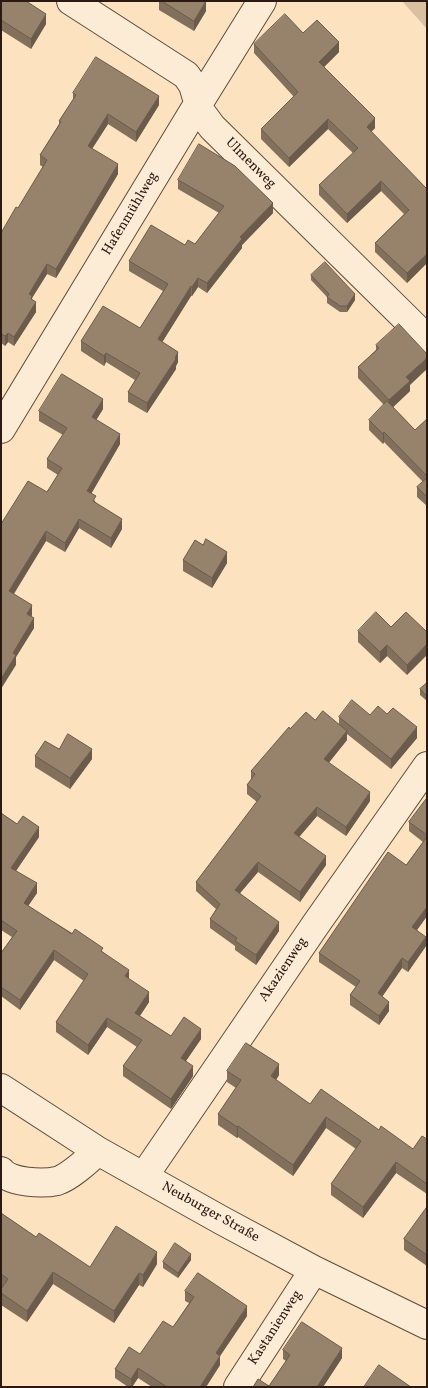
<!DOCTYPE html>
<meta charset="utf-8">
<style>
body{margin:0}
#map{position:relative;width:428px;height:1388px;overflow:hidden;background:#fce2be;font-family:Vollkorn,serif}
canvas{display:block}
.frame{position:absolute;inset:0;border:2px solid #2a1a13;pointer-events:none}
</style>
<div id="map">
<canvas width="428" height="1388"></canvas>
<div class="frame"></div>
</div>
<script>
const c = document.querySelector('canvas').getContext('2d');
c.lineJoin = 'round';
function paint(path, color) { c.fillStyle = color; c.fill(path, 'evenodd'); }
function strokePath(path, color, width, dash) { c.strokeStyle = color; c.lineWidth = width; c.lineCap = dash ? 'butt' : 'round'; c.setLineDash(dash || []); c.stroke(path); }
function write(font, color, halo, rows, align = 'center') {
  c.font = font + ' Vollkorn,serif'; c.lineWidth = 4; c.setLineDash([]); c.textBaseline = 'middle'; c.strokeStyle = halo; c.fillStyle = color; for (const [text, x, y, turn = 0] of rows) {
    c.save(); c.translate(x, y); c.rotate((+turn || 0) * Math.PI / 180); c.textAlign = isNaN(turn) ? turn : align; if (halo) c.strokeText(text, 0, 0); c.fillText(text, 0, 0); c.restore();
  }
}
paint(new Path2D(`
 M 402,1 L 427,1 L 427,29 Z`), '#d8c0a1');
const minor = new Path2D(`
 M 71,1 L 186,75 L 193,85 L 201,112 L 212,127 L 427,339
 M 1,429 L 198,104 L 262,1
 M 1,1088 L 98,1151 L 221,1220 L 314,1270 L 427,1325
 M 1,1171 C 10,1183 43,1184 57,1181 C 70,1177 88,1160 98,1151
 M 144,1176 L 316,924 L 427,766
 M 238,1387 L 314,1270`);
strokePath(minor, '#5e4c3e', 30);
strokePath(minor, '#fdecd5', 28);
paint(new Path2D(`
 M 1,1 L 46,24 L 31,49 L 1,30 Z
 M 159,1 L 206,1 L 206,11 L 194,31 L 159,10 Z
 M 303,33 L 339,52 L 324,67 L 375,128 L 371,132 L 427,189 L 427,263 L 407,283 L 375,252 L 375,243 L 404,214 L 381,191 L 347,223 L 319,195 L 319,185 L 353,153 L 328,129 L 289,167 L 261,139 L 261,129 L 294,97 L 254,53 L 254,44 Z
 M 73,93 L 159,105 L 136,142 L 108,124 L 92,149 L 118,174 L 56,278 L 47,274 L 32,298 L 36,312 L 14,346 L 8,342 L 5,346 L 1,343 L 1,233 L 18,208 L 43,167 L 40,165 L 40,155 L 59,124 L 59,121 L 73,100 Z
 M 178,180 L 273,213 L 242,245 L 242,248 L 207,293 L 198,287 L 192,296 L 191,296 L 162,342 L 178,362 L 176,366 L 176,369 L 147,413 L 128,402 L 128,392 L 135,380 L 106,362 L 104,366 L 81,351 L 81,341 L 140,328 L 163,291 L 129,271 L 129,261 L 185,245 L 195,244 L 219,213 L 178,189 Z
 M 311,275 L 355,300 L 347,312 L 340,312 L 327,303 L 327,297 L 311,280 Z
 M 376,345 L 410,385 L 410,391 L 393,407 L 415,430 L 427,419 L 427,506 L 417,497 L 417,487 L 423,482 L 384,442 L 383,444 L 369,430 L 369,420 L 384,405 L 358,378 L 358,367 L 376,350 Z
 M 103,409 L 96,420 L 120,444 L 91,494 L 96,503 L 122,529 L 111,548 L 79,528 L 65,552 L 46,541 L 14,594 L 32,615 L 31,616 L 34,628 L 16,657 L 16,665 L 1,524 L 47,492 L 58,475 L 47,468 L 47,459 L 63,435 L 39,421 L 39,411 Z
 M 183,560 L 227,563 L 212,588 L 183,571 Z
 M 391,627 L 427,632 L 407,675 L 387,656 L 380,663 L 358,642 L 358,631 Z
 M 427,683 L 427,701 L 420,695 L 420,689 Z
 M 370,715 L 417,738 L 391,769 L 347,734 L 347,740 L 328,763 L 370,801 L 346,836 L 317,816 L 299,837 L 326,865 L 300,902 L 258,872 L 240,893 L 279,931 L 256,965 L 235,950 L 235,946 L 210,928 L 210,919 L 216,909 L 196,891 L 196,882 L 257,802 L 247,794 L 247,785 L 251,780 L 251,771 L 290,729 L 315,720 L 339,724 L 339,717 Z
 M 59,749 L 92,759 L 70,789 L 35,767 L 35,756 Z
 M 427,798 L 427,916 L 417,930 L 426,946 L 408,972 L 402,968 L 382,996 L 389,1011 L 379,1025 L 350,1005 L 350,995 L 356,987 L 319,962 L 319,953 L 406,865 L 423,842 L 409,831 L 409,822 Z
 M 1,813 L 17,824 L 39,837 L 16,871 L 37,893 L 28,906 L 103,952 L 129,979 L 149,1002 L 140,1016 L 171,1036 L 201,1039 L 186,1061 L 193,1076 L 171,1109 L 123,1076 L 123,1066 L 137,1047 L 107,1027 L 88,1055 L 56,1032 L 56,1022 L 84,981 L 54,960 L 20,1010 L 1,996 L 1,953 L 12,937 L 1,930 Z
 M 227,1071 L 279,1075 L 276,1080 L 310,1104 L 379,1130 L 413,1149 L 427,1139 L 427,1194 L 396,1173 L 363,1218 L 331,1195 L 331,1184 L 356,1149 L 326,1128 L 293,1176 L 238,1137 L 237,1138 L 218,1125 L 218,1114 L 236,1088 L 227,1082 Z
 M 427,1207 L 427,1266 L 404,1250 L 404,1239 Z
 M 1,1213 L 36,1237 L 90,1267 L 157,1264 L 143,1287 L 139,1285 L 114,1323 L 53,1284 L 27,1322 L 1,1305 L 1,1289 L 3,1287 L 1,1286 Z
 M 191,1260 L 178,1278 L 163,1268 L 163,1262 Z
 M 185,1291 L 247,1316 L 220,1356 L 220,1365 L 206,1387 L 152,1387 L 138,1378 L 132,1387 L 128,1387 L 115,1378 L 115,1369 L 140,1354 L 173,1327 L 189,1303 L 185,1301 Z
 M 283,1350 L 342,1358 L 323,1387 L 253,1387 L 269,1386 L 286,1361 L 283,1359 Z`), '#82705d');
paint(new Path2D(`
 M 206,1 L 206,11 L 194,31 L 194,21 Z
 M 46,14 L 46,24 L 31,49 L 31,39 Z
 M 339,42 L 339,52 L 319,72 L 319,62 Z
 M 159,96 L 159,105 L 136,142 L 136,132 Z
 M 108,114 L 108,124 L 88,155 L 88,146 Z
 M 375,118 L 375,128 L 367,136 L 367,127 Z
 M 328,119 L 328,129 L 289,167 L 289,158 Z
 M 118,164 L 118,174 L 56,278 L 56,269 Z
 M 381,181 L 381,191 L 347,223 L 347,214 Z
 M 273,203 L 273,213 L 242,245 L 242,248 L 207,293 L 207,283 L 240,237 Z
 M 427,254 L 427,263 L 407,283 L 407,273 Z
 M 47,264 L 47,274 L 32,298 L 32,306 L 29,294 Z
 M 198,278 L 198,287 L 192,296 L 192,287 Z
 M 191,286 L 191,296 L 158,349 L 158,339 Z
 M 355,294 L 355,300 L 347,312 L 347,306 Z
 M 36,302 L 36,312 L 14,346 L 14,337 Z
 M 8,333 L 8,342 L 5,346 L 5,336 Z
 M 178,352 L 178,362 L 176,366 L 176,369 L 147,413 L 147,403 Z
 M 106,353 L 106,362 L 104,366 L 104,356 Z
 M 427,358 L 427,369 L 410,385 L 410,391 L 389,411 L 389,400 L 406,377 Z
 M 103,399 L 103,409 L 92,427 L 92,417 Z
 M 384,432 L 384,442 L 383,444 L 383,434 Z
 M 120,434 L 120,444 L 87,501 L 87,491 Z
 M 79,519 L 79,528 L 65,552 L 65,543 Z
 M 122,519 L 122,529 L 111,548 L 111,538 Z
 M 46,531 L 46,541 L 9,601 L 9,591 Z
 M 227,552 L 227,563 L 212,588 L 212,578 Z
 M 32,605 L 32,615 L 27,624 L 27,614 Z
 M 34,618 L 34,628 L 16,657 L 16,665 L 1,689 L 1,679 L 13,653 Z
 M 427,644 L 427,655 L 407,675 L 407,665 Z
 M 387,645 L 387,656 L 380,663 L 380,652 Z
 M 417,727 L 417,738 L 391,769 L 391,759 Z
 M 347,731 L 347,740 L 324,769 L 324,759 Z
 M 92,749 L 92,759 L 70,789 L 70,778 Z
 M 370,792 L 370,801 L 346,836 L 346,827 Z
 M 317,807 L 317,816 L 294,843 L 294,833 Z
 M 39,827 L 39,837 L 11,878 L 11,868 Z
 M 326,856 L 326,865 L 300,902 L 300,892 Z
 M 258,862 L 258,872 L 235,899 L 235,890 Z
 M 37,883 L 37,893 L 24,912 L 24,903 Z
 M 427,907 L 427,916 L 412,937 L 412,927 Z
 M 279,922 L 279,931 L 256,965 L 256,955 Z
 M 426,937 L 426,946 L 408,972 L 408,962 Z
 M 54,950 L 54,960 L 20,1010 L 20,1000 Z
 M 402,958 L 402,968 L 378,1003 L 378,993 Z
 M 129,970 L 129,980 L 125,976 Z
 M 149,992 L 149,1002 L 135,1023 L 135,1013 Z
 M 389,1002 L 389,1011 L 379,1025 L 379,1016 Z
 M 107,1018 L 107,1027 L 88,1055 L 88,1045 Z
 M 201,1029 L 201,1039 L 181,1068 L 181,1058 Z
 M 279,1064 L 279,1075 L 271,1087 L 271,1076 Z
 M 193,1066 L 193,1076 L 171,1109 L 171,1099 Z
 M 326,1117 L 326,1128 L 293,1176 L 293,1165 Z
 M 238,1126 L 238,1137 L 237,1138 L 237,1127 Z
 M 396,1162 L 396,1173 L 363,1218 L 363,1207 Z
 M 157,1252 L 157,1264 L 143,1287 L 143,1275 Z
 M 191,1254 L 191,1260 L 178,1278 L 178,1273 Z
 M 53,1272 L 53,1284 L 27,1322 L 27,1311 Z
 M 139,1273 L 139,1285 L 114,1323 L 114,1311 Z
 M 247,1306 L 247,1316 L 220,1356 L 220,1365 L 206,1387 L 200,1387 L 216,1353 Z
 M 342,1348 L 342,1358 L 323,1387 L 317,1387 Z
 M 138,1368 L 138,1378 L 132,1387 L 131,1387 L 131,1379 Z`), '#6a5b4c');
const building = new Path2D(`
 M 1,1 L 26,1 L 46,14 L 31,39 L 1,20 Z
 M 162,1 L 206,1 L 194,21 Z
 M 285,14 L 303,33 L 317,20 L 339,42 L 319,62 L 375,118 L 367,127 L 427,189 L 427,254 L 407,273 L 375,243 L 409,210 L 381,181 L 347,214 L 319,185 L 358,148 L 328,119 L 289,158 L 261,129 L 298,92 L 254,44 Z
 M 96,57 L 159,96 L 136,132 L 108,114 L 88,146 L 118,164 L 56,269 L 47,264 L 29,294 L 32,296 L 31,299 L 36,302 L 14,337 L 8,333 L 5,336 L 1,334 L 1,233 L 16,207 L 18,208 L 47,160 L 40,155 L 61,122 L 59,121 L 76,95 L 73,93 Z
 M 199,144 L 235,166 L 273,203 L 240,237 L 242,239 L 207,283 L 198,278 L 192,287 L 191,286 L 158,339 L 178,352 L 175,358 L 176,359 L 147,403 L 128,392 L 140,373 L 106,353 L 104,356 L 81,341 L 103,306 L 140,328 L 168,284 L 129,261 L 151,225 L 185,245 L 188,240 L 195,244 L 224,206 L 178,180 Z
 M 325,262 L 355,294 L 347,306 L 340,306 L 327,297 L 329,294 L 311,275 Z
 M 399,324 L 427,354 L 427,358 L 406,377 L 410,381 L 389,400 L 358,367 L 379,348 L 376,345 Z
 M 62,374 L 103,399 L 92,417 L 120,434 L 87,491 L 96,496 L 93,501 L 122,519 L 111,538 L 79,519 L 65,543 L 46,531 L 9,591 L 32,605 L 27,614 L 34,618 L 13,653 L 16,655 L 1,679 L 1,524 L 28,481 L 47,492 L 62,468 L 47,459 L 67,428 L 39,411 Z
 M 387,401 L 415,430 L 427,419 L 427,476 L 384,432 L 383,434 L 369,420 Z
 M 427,478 L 427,497 L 417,487 Z
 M 206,539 L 227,552 L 212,578 L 183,560 L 195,540 L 203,545 Z
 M 376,612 L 391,627 L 406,612 L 427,632 L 427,644 L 407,665 L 387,645 L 380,652 L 358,631 Z
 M 427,683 L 427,696 L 420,689 Z
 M 352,700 L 370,715 L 378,706 L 387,714 L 393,708 L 417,727 L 391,759 L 339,717 Z
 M 323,711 L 347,731 L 324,759 L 370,792 L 346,827 L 317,807 L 294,833 L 326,856 L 300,892 L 258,862 L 235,890 L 279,922 L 256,955 L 235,941 L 237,938 L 210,919 L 220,904 L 196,882 L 261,796 L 247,785 L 255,774 L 251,771 L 289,727 L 290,729 L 306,712 L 315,720 Z
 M 68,734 L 92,749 L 70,778 L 35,756 L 45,741 L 59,749 Z
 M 427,798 L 427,835 L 409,822 Z
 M 1,813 L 17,824 L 23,816 L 39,827 L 11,868 L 37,883 L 24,903 L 72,934 L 75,929 L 103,948 L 101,951 L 129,970 L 125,976 L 149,992 L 135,1013 L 171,1036 L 184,1017 L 201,1029 L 181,1058 L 193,1066 L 171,1099 L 123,1066 L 142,1040 L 107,1018 L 88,1045 L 56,1022 L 88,974 L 54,950 L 20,1000 L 1,987 L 1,953 L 17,931 L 1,920 L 1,917 L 2,915 L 1,914 Z
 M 427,837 L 427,907 L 412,927 L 426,937 L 408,962 L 402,958 L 378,993 L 389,1002 L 379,1016 L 350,995 L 360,981 L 319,953 L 388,852 L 406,865 Z
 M 246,1043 L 279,1064 L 271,1076 L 310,1104 L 321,1089 L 379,1130 L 381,1126 L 413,1149 L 422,1136 L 427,1139 L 427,1184 L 396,1162 L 363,1207 L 331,1184 L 361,1141 L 326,1117 L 293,1165 L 238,1126 L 237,1127 L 218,1114 L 241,1080 L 227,1071 Z
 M 427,1207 L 427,1255 L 404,1239 Z
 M 1,1213 L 36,1237 L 39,1233 L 90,1267 L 116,1226 L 157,1252 L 143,1275 L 139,1273 L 114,1311 L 53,1272 L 27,1311 L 1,1293 L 1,1289 L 8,1279 L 1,1274 Z
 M 175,1243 L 191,1254 L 178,1273 L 163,1262 Z
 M 198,1273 L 247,1306 L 216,1353 L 220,1356 L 200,1387 L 167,1387 L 138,1368 L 131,1379 L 115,1369 L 129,1347 L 140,1354 L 163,1321 L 173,1327 L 194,1297 L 185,1291 Z
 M 302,1322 L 342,1348 L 317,1387 L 253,1387 L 258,1379 L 269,1386 L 290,1355 L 283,1350 Z
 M 379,1365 L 411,1387 L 364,1387 Z`);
paint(building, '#97826c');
strokePath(building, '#6a5b4c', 1);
write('14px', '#2a1a13', '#fdecd5', [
 ["Ulmenweg",250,164,45],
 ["Hafenmühlweg",131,214,-59],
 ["Akazienweg",284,970,-56],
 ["Neuburger Straße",210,1213,29],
 ["Kastanienweg",276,1328,-57]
]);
</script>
